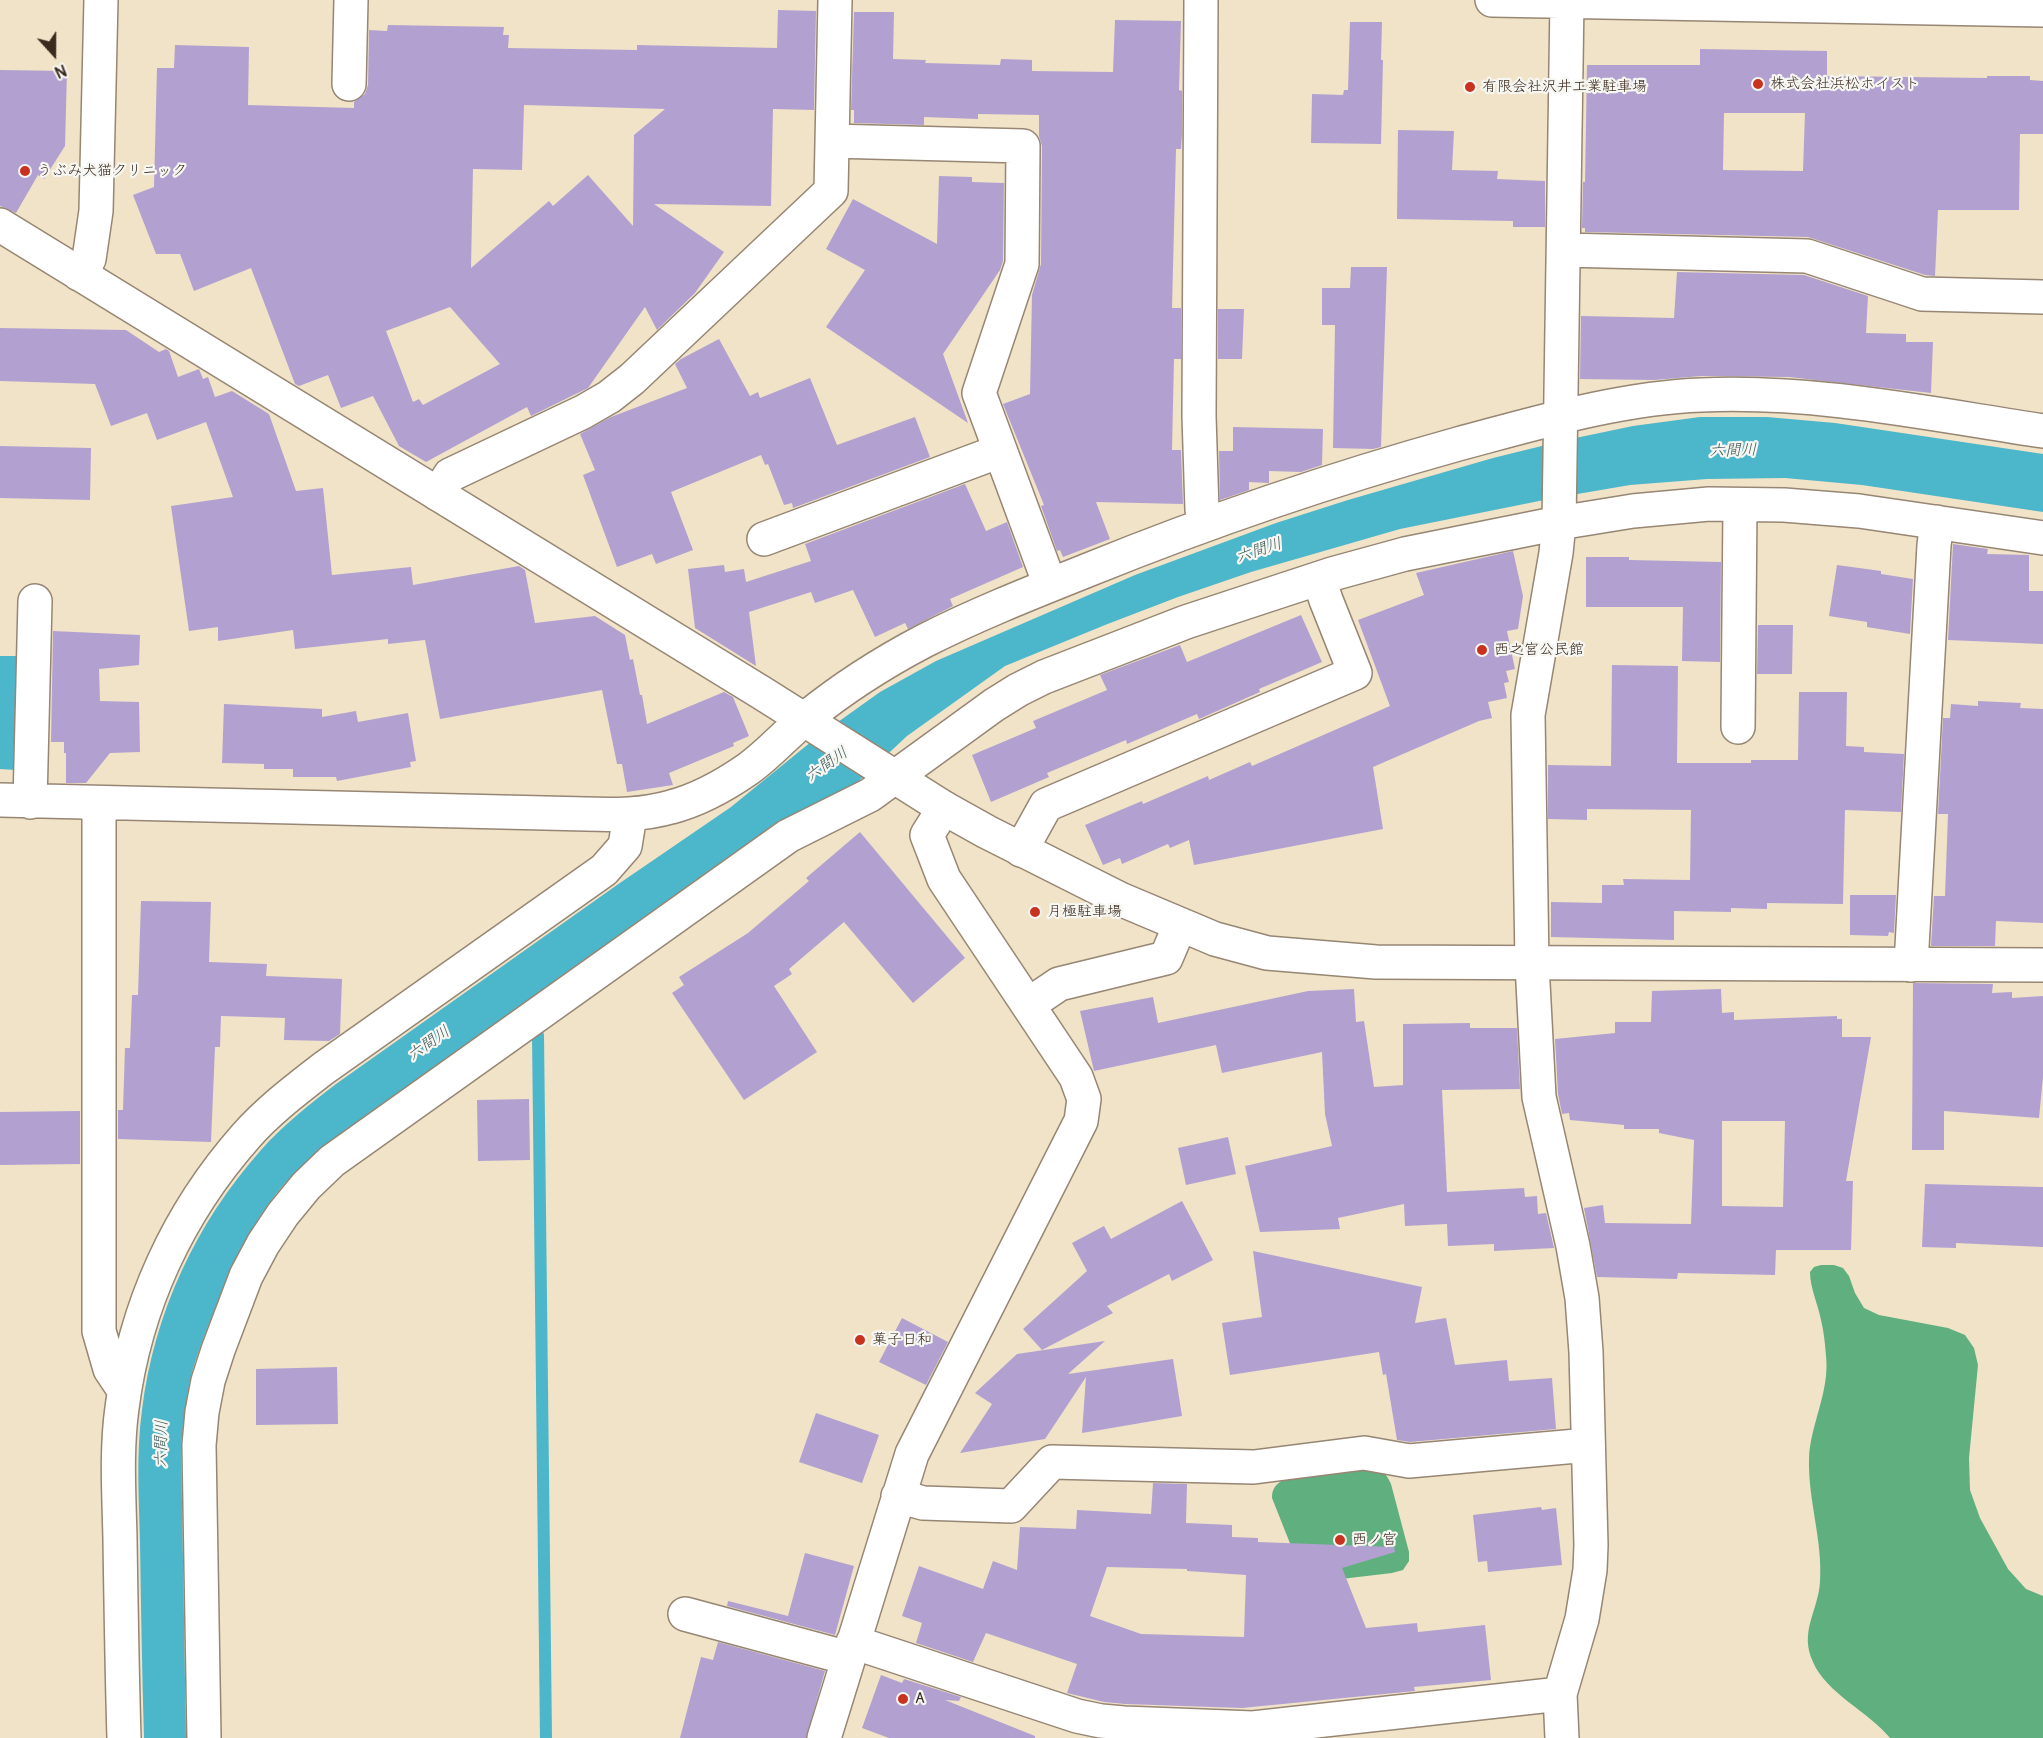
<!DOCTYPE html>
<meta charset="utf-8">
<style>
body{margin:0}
#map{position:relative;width:2043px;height:1738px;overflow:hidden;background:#f0e3c8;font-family:Pangolin,sans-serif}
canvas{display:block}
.north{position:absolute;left:24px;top:24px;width:60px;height:60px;-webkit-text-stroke:4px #f6f6f2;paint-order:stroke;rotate:159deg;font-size:16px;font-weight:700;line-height:24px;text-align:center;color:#3b2a1e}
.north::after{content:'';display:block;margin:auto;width:21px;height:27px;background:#3b2a1e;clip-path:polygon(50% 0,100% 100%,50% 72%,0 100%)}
</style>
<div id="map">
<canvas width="2043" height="1738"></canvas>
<div class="north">N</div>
</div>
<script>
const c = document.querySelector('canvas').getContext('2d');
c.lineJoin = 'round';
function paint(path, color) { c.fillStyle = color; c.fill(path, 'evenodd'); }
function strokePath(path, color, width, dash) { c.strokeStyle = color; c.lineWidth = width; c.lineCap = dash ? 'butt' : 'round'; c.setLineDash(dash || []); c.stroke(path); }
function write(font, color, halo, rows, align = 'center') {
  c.font = font + ' Pangolin,"Klee One",sans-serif'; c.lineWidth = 4.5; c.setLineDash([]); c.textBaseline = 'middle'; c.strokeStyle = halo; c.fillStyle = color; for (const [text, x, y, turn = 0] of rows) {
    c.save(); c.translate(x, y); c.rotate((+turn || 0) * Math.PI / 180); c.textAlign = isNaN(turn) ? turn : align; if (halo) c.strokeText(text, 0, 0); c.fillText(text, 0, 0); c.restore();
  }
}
paint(new Path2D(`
 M 1821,1265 L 1834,1265 L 1843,1268 L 1849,1276 L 1855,1293 L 1864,1308 L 1879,1315 L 1948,1328 L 1965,1335 L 1974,1348 L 1978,1365 L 1969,1458 L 1970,1490 L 1980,1518 L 2008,1569 L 2026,1589 L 2043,1596 L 2043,1738 L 1890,1738 C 1869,1712 1826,1693 1813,1662 C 1799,1631 1818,1612 1820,1582 C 1823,1541 1808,1501 1809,1459 C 1810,1425 1830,1392 1826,1356 C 1825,1344 1824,1332 1821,1320 C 1818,1304 1810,1288 1810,1272 L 1814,1267 Z
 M 1368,1468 C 1381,1470 1386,1472 1391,1484 L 1409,1552 L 1409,1561 L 1403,1570 L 1392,1573 L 1324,1581 L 1299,1566 L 1272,1498 C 1272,1489 1275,1485 1283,1480 Z`), '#5fb07e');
paint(new Path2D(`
 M 1700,417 L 1767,417 L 1835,423 L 2043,454 L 2043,512 L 1862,485 L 1785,478 L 1707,479 L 1630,485 L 1554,498 L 1400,529 L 1251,572 L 1178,597 L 1105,625 L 1005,666 L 907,736 L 846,793 L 779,821 L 351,1126 C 320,1149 290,1173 268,1205 C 244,1238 229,1274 214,1311 C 206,1332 197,1354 191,1376 C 186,1398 184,1421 181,1444 L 186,1738 L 144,1738 C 142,1673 141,1608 140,1542 C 139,1499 136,1454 142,1410 C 154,1313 196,1223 261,1150 C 283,1125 310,1104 336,1084 L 617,885 L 731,807 L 817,737 L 880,692 L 936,661 L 1135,575 L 1276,523 L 1348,500 L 1493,458 L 1566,440 L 1633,426 Z
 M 0,656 L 18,656 L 15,770 L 0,769 Z`), '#4cb6ca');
strokePath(new Path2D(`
 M 538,1035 L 546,1738`), '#4cb6ca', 12);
paint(new Path2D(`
 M 778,10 L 816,11 L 814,110 L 773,109 L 771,206 L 654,204 L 724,252 L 695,293 L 657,330 L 645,307 L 588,388 L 531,416 L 527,407 L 426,462 L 399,446 L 373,396 L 341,408 L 328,375 L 299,386 L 295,384 L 251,268 L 194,291 L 180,254 L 156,254 L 133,195 L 154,187 L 157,68 L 174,68 L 175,45 L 249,47 L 248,105 L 354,108 L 354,102 L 365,94 L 368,85 L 369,30 L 387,31 L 388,25 L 504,27 L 503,35 L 509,35 L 508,48 L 637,50 L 637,45 L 777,48 ZM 524,105 L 665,109 L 634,135 L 633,226 L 588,175 L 553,206 L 549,201 L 471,268 L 473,169 L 522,170 ZM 450,307 L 500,364 L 423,405 L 419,399 L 413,402 L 386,331 Z
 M 854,12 L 894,12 L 893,59 L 926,60 L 925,63 L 1000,65 L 1001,59 L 1032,60 L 1032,71 L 1113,72 L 1115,20 L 1181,21 L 1179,90 L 1182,91 L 1182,134 L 1181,149 L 1176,149 L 1172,308 L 1181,308 L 1181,359 L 1174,359 L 1172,450 L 1181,450 L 1183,504 L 1096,502 L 1110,539 L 1063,557 L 1060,550 L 1057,551 L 1041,506 L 1044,505 L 1003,404 L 1030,394 L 1032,295 L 1041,264 L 1042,146 L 1039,136 L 1039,115 L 978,114 L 978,119 L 924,117 L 924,125 L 854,123 L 854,110 L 851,110 Z
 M 1350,22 L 1382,22 L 1381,60 L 1383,60 L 1381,144 L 1311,143 L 1312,94 L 1343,95 L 1344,90 L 1348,90 Z
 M 1700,49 L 1827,51 L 1827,76 L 1987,78 L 1987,76 L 2030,76 L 2030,80 L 2043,81 L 2043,134 L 2020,134 L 2019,210 L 1938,210 L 1935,276 L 1925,275 L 1808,237 L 1585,232 L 1585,228 L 1582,228 L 1583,182 L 1585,182 L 1587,65 L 1700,65 ZM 1724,113 L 1805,113 L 1803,171 L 1723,170 Z
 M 0,70 L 67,71 L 65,146 L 44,179 L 38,175 L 16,213 L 0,206 Z
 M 1398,130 L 1454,131 L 1452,170 L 1498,171 L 1497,179 L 1545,181 L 1545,227 L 1513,227 L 1513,221 L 1397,219 Z
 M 939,176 L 972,177 L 972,182 L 1004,183 L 1003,261 L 1000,270 L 943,354 L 968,423 L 826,327 L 865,270 L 826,249 L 853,199 L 937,244 Z
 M 1351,267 L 1387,267 L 1381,447 L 1373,449 L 1333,448 L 1335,325 L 1322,325 L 1322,288 L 1350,288 Z
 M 1677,272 L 1804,275 L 1868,296 L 1866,333 L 1906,334 L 1906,342 L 1933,342 L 1931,393 L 1789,377 L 1702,376 L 1654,380 L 1580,379 L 1581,316 L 1674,318 Z
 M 1218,309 L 1244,309 L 1242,359 L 1218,359 Z
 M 0,328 L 126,330 L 159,352 L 166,349 L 169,351 L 178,377 L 199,369 L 203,379 L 208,377 L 215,397 L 232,391 L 269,414 L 296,491 L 323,488 L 332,575 L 411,567 L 413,585 L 519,566 L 525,570 L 535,623 L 595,616 L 625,635 L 630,660 L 633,659 L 640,695 L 642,695 L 647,724 L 724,692 L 733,697 L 749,736 L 733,743 L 734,746 L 669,773 L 673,785 L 627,792 L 622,764 L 617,764 L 602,690 L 440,719 L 425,640 L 388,644 L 388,639 L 295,649 L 293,630 L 218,641 L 218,627 L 189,631 L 171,506 L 233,497 L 206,422 L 157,440 L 147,413 L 111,426 L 95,384 L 0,381 Z
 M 719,339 L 750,396 L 758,392 L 760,398 L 810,378 L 837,445 L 915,417 L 930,457 L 793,508 L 792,503 L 784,505 L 768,464 L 765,465 L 761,455 L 671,492 L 693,550 L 656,564 L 652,554 L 617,567 L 583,475 L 595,470 L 580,434 L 611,417 L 687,388 L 675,364 L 681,359 Z
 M 1233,427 L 1323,429 L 1322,465 L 1301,472 L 1269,471 L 1269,483 L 1249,482 L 1249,490 L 1220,500 L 1219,451 L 1233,451 Z
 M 0,446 L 91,448 L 90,500 L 0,498 Z
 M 965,484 L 986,531 L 1007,522 L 1023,567 L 950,599 L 953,606 L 908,629 L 905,623 L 875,637 L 853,590 L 815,603 L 811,592 L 749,612 L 756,666 L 695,628 L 688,569 L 724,565 L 725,572 L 744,569 L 746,582 L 811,561 L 805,544 Z
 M 1953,544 L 1988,549 L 1987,554 L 2029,555 L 2029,591 L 2043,591 L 2043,644 L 1948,640 Z
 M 1513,551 L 1523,596 L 1518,629 L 1507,631 L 1515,669 L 1506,671 L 1509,682 L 1504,683 L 1507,698 L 1488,702 L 1492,718 L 1479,721 L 1373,767 L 1383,829 L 1194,865 L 1189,840 L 1170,848 L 1168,844 L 1122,864 L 1120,858 L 1103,865 L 1085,825 L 1142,801 L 1143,804 L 1208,776 L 1209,780 L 1250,762 L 1252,766 L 1390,706 L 1358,620 L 1424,595 L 1416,573 Z
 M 1586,557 L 1629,557 L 1629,560 L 1721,562 L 1720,662 L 1682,661 L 1683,607 L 1586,607 Z
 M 1837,565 L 1881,571 L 1881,574 L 1913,579 L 1910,634 L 1867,627 L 1867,622 L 1829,616 Z
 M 1301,615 L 1322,662 L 1259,689 L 1260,692 L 1199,719 L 1197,714 L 1127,744 L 1126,740 L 1047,773 L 1049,777 L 991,802 L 972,755 L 1036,728 L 1033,721 L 1107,690 L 1100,675 L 1180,645 L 1187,662 Z
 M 1758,625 L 1793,625 L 1792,674 L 1757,674 Z
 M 53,631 L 140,635 L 139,665 L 99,669 L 100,701 L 139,702 L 140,752 L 110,753 L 86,783 L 66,783 L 66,753 L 64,753 L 64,742 L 51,742 Z
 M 1612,665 L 1678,666 L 1677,763 L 1751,763 L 1751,760 L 1798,760 L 1799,692 L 1847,692 L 1846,746 L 1864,747 L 1864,752 L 1904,754 L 1901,812 L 1845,810 L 1843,904 L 1767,903 L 1767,909 L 1731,908 L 1731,912 L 1674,911 L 1674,940 L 1551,937 L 1551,902 L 1602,903 L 1602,885 L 1624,885 L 1623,879 L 1690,880 L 1691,810 L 1587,809 L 1587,820 L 1548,819 L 1548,765 L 1611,766 Z
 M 1978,701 L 2021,703 L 2020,708 L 2043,709 L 2043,923 L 1996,921 L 1995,946 L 1931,946 L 1934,896 L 1945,896 L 1948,814 L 1938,814 L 1943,718 L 1950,718 L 1951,704 L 1978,706 Z
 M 224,704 L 322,709 L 322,717 L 356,711 L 358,722 L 408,713 L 416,761 L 410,762 L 411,767 L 337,781 L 336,777 L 293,777 L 293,769 L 264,769 L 264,764 L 222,763 Z
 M 860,832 L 965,958 L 913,1003 L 844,922 L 789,969 L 792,974 L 774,986 L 817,1052 L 744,1100 L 672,993 L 684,985 L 679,977 L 748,933 L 809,881 L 806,878 Z
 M 1850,895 L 1896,895 L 1894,933 L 1889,932 L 1888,936 L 1850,935 Z
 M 141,901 L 211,902 L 209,962 L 267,964 L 266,976 L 342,979 L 340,1034 L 329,1041 L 284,1040 L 285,1018 L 221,1016 L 220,1047 L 215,1047 L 211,1142 L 118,1139 L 118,1110 L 123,1110 L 125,1048 L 130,1048 L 132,995 L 138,995 Z
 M 1913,983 L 1993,984 L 1992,993 L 2012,992 L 2012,998 L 2043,996 L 2043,1077 L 2039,1118 L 1944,1111 L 1944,1150 L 1912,1150 Z
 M 1354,989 L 1356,1022 L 1364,1021 L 1374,1087 L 1403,1085 L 1403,1024 L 1470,1023 L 1470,1028 L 1517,1028 L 1520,1089 L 1442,1090 L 1447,1192 L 1524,1188 L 1525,1197 L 1537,1196 L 1538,1214 L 1546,1213 L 1554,1248 L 1494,1251 L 1494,1244 L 1448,1246 L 1447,1224 L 1405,1226 L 1404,1204 L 1338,1218 L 1340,1229 L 1260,1232 L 1245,1166 L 1332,1146 L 1325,1114 L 1322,1052 L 1222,1073 L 1216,1045 L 1094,1071 L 1080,1011 L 1153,997 L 1158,1023 L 1308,991 Z
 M 1721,989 L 1722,1013 L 1734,1012 L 1734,1020 L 1837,1016 L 1837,1019 L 1842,1019 L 1842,1037 L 1871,1037 L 1846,1181 L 1853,1181 L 1851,1250 L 1776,1250 L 1775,1275 L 1678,1273 L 1677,1279 L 1597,1277 L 1584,1208 L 1603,1205 L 1605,1223 L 1691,1224 L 1694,1140 L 1659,1133 L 1659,1129 L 1624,1129 L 1624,1125 L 1570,1120 L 1569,1113 L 1562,1114 L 1558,1094 L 1555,1039 L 1615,1033 L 1615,1022 L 1651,1022 L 1652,991 ZM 1722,1121 L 1785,1121 L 1783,1207 L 1722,1206 Z
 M 529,1099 L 530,1160 L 478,1161 L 477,1100 Z
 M 80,1111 L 80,1164 L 0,1165 L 0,1112 Z
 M 1228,1137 L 1236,1174 L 1186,1185 L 1178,1148 Z
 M 1925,1184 L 2043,1187 L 2043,1247 L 1956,1243 L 1956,1248 L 1922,1247 Z
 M 1182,1201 L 1213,1260 L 1172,1281 L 1169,1274 L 1107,1306 L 1113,1313 L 1042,1350 L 1023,1329 L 1087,1271 L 1072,1243 L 1104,1226 L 1111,1239 Z
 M 1253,1251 L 1422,1287 L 1415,1323 L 1446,1318 L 1455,1365 L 1507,1360 L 1509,1381 L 1552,1378 L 1556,1429 L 1410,1442 L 1397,1440 L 1386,1374 L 1383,1375 L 1379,1352 L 1230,1375 L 1222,1323 L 1262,1317 Z
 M 902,1318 L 948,1342 L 926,1385 L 879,1362 Z
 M 1105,1341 L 1068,1374 L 1173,1359 L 1182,1416 L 1082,1433 L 1086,1377 L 1045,1439 L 960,1453 L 992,1404 L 975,1393 L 1017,1354 Z
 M 337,1367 L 338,1424 L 256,1425 L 256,1369 Z
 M 816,1413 L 879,1435 L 862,1483 L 799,1462 Z
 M 1153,1483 L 1187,1484 L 1186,1523 L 1232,1525 L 1232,1537 L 1258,1538 L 1258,1542 L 1394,1547 L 1395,1552 L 1342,1568 L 1366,1628 L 1417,1623 L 1418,1632 L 1485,1625 L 1491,1680 L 1414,1687 L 1415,1691 L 1242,1708 L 1125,1704 L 1104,1702 L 1067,1693 L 1077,1664 L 986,1633 L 973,1662 L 916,1643 L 922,1623 L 902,1616 L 919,1566 L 983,1589 L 993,1561 L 1017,1570 L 1020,1527 L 1076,1529 L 1077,1510 L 1151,1514 ZM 1107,1567 L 1187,1569 L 1187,1571 L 1246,1575 L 1244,1637 L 1141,1634 L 1090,1616 Z
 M 1541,1507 L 1542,1510 L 1556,1508 L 1562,1565 L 1488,1572 L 1487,1561 L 1478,1562 L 1473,1515 Z
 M 805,1553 L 854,1566 L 835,1635 L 727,1606 L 728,1601 L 788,1616 Z
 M 718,1642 L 825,1671 L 806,1738 L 680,1738 L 701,1657 L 713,1660 Z
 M 881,1675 L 902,1683 L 904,1679 L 961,1697 L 959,1701 L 945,1700 L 1035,1736 L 1035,1738 L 889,1738 L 862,1728 Z`), '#b2a1d0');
const minor = new Path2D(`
 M 1201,0 L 1199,416 L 1202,510 L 1207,523
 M 1492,0 L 2043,10
 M 349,84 L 351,0
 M 832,141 L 1023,146 L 1022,264 L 979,393 L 1050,585
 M 1564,250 L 1807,256 L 1922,294 L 2043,297
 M 438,494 L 450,475 L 583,412 L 609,397 L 632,379 L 831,191 L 835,0
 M 764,539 L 1000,451
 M 1738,727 L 1740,505
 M 0,800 L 586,814 C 615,815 643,815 671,807 C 698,800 725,785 748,769 C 769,754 786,734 806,718 C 843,688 882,663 924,641 C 977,614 1033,592 1088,570 C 1209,521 1332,479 1458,444 C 1537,423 1619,398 1702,395 C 1817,390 1930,414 2043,431
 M 30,802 L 35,601
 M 99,804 L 99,1331 L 110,1369 L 124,1390
 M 1021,850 L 1046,805 L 1355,673 L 1326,600 L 1319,579
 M 1911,965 L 1934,545 L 1937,522
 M 1028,1005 L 1059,984 L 1166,958 L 1180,925
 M 898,1496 L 923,1503 L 1011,1506 L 1052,1462 L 1254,1467 L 1364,1453 L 1409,1461 L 1588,1445
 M 685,1614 L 848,1658
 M 853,1642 L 1077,1716 L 1101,1721 L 1124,1723 L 1253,1728 L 1560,1694
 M 124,1738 C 122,1672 121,1605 120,1539 C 119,1495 116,1451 122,1408 C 135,1306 178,1213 246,1136 C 269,1110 297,1089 324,1068 L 604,870 L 625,846 L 630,815
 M 204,1738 L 199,1445 L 202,1412 L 208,1381 L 218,1350 L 246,1276 L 263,1244 L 283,1214 L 306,1186 L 332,1161 L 788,836 L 870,795 L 994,705 L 1018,690 L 1044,677 L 1186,622 L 1332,574 L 1405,554 L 1559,523 L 1633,511 L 1709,504 L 1784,505 L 1859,511 L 2043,538
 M 824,1738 L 912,1454 L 1081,1121 L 1084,1099 L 1076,1077 L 944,879 L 927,835 L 944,808
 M 1562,1738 L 1560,1694 L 1582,1619 L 1590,1570 L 1591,1545 L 1586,1352 L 1582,1298 L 1573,1246 L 1539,1097 L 1532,964 L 1528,715 L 1556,553 L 1559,523 L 1567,0`);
const tertiary = new Path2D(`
 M 0,225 L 762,693 L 944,808 L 987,832 L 1120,899 L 1215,939 L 1267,953 L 1376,962 L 2043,965
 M 79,274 L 89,259 L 96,211 L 101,0`);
strokePath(minor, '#968673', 36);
strokePath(tertiary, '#968673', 36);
strokePath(minor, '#fff', 33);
strokePath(tertiary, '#fff', 33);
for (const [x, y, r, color] of [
 [1758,84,6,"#c8321e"],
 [1470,87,6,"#c8321e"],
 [25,171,6,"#c8321e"],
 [1482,650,6,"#c8321e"],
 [1035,912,6,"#c8321e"],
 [860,1340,6,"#c8321e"],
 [1340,1540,6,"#c8321e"],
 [903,1699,6,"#c8321e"]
]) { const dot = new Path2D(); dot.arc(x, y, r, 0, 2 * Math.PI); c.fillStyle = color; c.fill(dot); strokePath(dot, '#f6f6f2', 2); }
write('15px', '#3b2a1e', '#f6f6f2', [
 ["株式会社浜松ホイスト",1770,84],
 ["有限会社沢井工業駐車場",1482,87],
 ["うぶみ犬猫クリニック",37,171],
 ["西之宮公民館",1494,650],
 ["月極駐車場",1047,912],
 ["菓子日和",872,1340],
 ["西ノ宮",1352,1540],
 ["A",915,1699]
], 'left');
write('italic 16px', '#415b5a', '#f6f6f2', [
 ["六間川",1733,451,-1],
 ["六間川",1259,551,-18],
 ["六間川",827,765,-35],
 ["六間川",429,1044,-35],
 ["六間川",162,1444,-89]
]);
</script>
